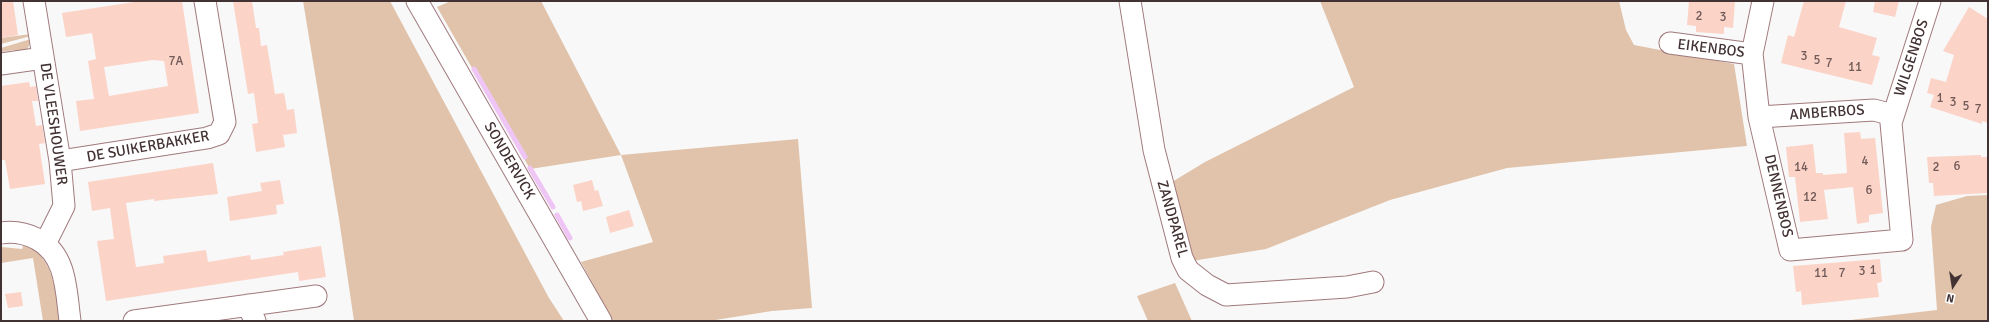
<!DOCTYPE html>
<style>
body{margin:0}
#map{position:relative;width:1989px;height:322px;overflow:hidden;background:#f8f8f8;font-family:Signika,sans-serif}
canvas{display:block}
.frame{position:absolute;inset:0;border:2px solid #433233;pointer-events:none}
.north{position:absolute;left:1933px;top:266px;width:40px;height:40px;-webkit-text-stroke:3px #fff;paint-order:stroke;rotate:192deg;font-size:11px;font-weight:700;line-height:16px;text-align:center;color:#433233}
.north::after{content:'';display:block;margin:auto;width:14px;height:18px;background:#433233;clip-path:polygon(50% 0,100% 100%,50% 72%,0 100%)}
</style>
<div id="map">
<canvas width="1989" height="322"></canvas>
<div class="frame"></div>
<div class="north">N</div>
</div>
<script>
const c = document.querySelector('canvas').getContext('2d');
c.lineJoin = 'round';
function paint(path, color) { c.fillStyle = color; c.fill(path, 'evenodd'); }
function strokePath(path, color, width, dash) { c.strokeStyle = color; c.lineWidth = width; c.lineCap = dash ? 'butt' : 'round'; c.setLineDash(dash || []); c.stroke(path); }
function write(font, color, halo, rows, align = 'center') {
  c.font = font + ' Signika,sans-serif'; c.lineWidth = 3.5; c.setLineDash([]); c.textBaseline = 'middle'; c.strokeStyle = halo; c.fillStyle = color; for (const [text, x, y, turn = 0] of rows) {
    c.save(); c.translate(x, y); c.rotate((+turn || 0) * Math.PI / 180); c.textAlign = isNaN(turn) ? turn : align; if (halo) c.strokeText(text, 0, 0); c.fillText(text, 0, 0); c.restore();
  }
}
paint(new Path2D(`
 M 303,1 L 390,1 L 549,298 L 564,321 L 354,321 L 339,219 Z
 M 451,1 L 541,1 L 621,155 L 798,139 L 812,308 L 772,311 L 709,321 L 613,321 L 581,262 L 653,242 L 621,155 L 530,169 L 437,7 Z
 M 1320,1 L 1619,1 L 1626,30 L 1634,45 L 1734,64 L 1747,146 L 1507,168 L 1390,200 L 1266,249 L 1192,261 L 1172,182 L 1205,162 L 1354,87 Z
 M 31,34 L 31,36 L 1,44 L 1,38 Z
 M 31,39 L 27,51 L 15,52 L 14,50 L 1,52 L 1,48 Z
 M 1988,195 L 1988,321 L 1842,321 L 1937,310 L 1931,227 L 1936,205 L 1967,196 Z
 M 24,244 C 55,258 55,291 61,321 L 43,321 L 33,258 L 1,263 L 1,247 L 22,249 Z
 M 1175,283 L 1192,321 L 1148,321 L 1137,296 Z`), '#e0c3aa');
strokePath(new Path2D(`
 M 474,69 L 525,157
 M 530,168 L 553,207
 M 557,215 L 570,238`), '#efc5f5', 5);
paint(new Path2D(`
 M 1,1 L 13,1 L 18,35 L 1,38 Z
 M 141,1 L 182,1 L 199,113 L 80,131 L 76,101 L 94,99 L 88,61 L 96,59 L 92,33 L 66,37 L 62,13 ZM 153,60 L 164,61 L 168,86 L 109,96 L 104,67 Z
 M 233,1 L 252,1 L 256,28 L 259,28 L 261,46 L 267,45 L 275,94 L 284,93 L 287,110 L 294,109 L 297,133 L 283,135 L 285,147 L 256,152 L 252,124 L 258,123 L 254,93 L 248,94 Z
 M 1689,1 L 1735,1 L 1733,28 L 1724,27 L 1724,34 L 1696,32 L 1696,26 L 1687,25 Z
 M 1804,1 L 1846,1 L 1839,27 L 1877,38 L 1872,55 L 1880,57 L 1872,85 L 1781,63 L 1788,35 L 1794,37 Z
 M 1875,1 L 1899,1 L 1895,17 L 1873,12 Z
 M 1969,7 L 1988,19 L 1988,123 L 1982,121 L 1982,124 L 1930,107 L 1934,95 L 1927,93 L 1931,78 L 1946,82 L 1954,55 L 1943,51 Z
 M 29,82 L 30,87 L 36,86 L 38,101 L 32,101 L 36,126 L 42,125 L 45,143 L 39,144 L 45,184 L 10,189 L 5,160 L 1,160 L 1,86 Z
 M 1860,132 L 1861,139 L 1875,138 L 1883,213 L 1869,215 L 1869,222 L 1857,224 L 1853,187 L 1824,190 L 1828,219 L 1800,222 L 1795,177 L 1789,177 L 1786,147 L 1813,144 L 1816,173 L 1823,173 L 1823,175 L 1847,173 L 1844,133 Z
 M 1981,155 L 1981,157 L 1988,157 L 1988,193 L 1934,196 L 1933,183 L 1929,183 L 1927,157 Z
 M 213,163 L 218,194 L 154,201 L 154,199 L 126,203 L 136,267 L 164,263 L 163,256 L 206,250 L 208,262 L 250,255 L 251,260 L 284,255 L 283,252 L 321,246 L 326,277 L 299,281 L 298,272 L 106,301 L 97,241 L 114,239 L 110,208 L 92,211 L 88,182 Z
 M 280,180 L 284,204 L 276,205 L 277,214 L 230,221 L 227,197 L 262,191 L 260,183 Z
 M 592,180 L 595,191 L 598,190 L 603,206 L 583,211 L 581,201 L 577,202 L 573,185 Z
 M 629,210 L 634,226 L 610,233 L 606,217 Z
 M 1880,259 L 1882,282 L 1877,283 L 1879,297 L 1802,305 L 1801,291 L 1796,292 L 1793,266 Z
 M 21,292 L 23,306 L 8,308 L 5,294 Z`), '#fbd3c7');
const minor = new Path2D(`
 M 34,1 L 60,161 L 64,206 L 45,244
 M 417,1 L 601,321
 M 1130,1 L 1154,150 L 1182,258 L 1188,270 L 1207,285 L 1226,295 L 1347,287 L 1373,282
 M 1763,1 L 1752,54 L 1753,62 L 1759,117 L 1790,250 L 1902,240 L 1891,123 L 1930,1
 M 1670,43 L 1752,54
 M 1,64 L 43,58
 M 1759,117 L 1874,110 L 1893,115
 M 60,161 L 207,138 L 219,134 L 225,122 L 205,1
 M 1,233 C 14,231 25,233 37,239 C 67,255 66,291 70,321
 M 248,305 L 255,321
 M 134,321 L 316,296`);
strokePath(minor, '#a0797d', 23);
strokePath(minor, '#fff', 21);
write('13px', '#715a58', null, [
 ["2",1699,17],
 ["3",1723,18],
 ["3",1804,57],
 ["5",1817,61],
 ["7A",176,62],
 ["7",1829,64],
 ["11",1855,68],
 ["1",1940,99],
 ["3",1953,103],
 ["5",1966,107],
 ["7",1978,110],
 ["4",1865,162],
 ["6",1957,167],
 ["14",1801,168],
 ["2",1936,168],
 ["6",1869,191],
 ["12",1810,198],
 ["1",1873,271],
 ["3",1862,272],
 ["11",1821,274],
 ["7",1842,274]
]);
write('15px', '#433233', '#fff', [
 ["EIKENBOS",1711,49,7],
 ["WILGENBOS",1912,58,-72],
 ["AMBERBOS",1827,113,-4],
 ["DE VLEESHOUWER",53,124,82],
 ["DE SUIKERBAKKER",148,147,-10],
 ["SONDERVICK",509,161,60],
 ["DENNENBOS",1778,196,77],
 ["ZANDPAREL",1172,219,74]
]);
</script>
